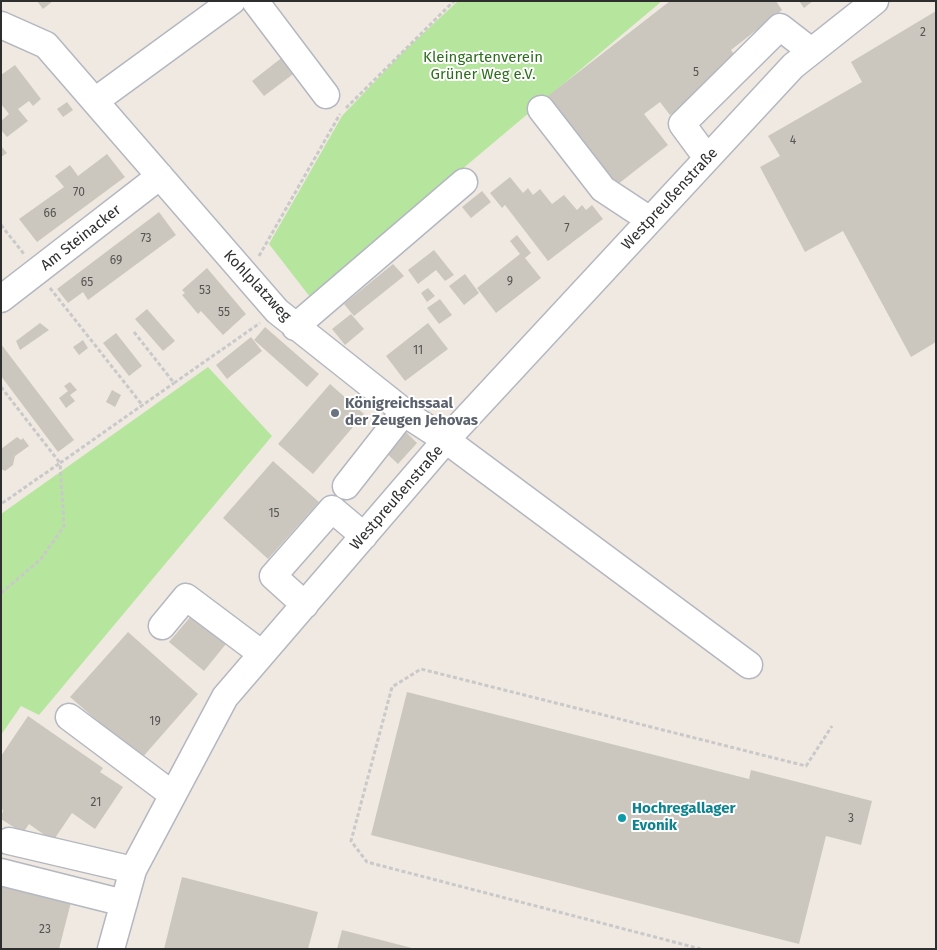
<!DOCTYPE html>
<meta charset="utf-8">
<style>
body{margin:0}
#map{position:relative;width:937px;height:950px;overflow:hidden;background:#efe9e1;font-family:"Fira Sans",sans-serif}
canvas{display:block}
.frame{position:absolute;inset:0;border:2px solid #2e2e2e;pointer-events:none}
</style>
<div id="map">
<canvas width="937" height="950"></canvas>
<div class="frame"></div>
</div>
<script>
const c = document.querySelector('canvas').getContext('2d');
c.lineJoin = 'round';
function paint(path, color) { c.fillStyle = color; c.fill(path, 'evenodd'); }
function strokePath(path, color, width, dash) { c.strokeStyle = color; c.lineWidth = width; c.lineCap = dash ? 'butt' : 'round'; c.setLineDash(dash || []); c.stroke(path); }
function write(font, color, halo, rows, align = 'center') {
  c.font = font + ' "Fira Sans",sans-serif'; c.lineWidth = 4; c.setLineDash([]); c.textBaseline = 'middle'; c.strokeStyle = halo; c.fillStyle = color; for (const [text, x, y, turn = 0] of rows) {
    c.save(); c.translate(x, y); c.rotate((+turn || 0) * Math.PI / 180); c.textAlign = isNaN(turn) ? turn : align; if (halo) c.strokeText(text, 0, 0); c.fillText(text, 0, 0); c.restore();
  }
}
paint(new Path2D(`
 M 458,1 L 662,1 L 310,297 L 269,244 L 342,116 L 401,54 Z
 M 208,367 L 272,436 L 39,715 L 21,706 L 1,735 L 1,514 Z`), '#b6e59e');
paint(new Path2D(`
 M 37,1 L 53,1 L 43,9 Z
 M 670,1 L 776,1 L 782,10 L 731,50 L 739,61 L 670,115 L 660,102 L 644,114 L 668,145 L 613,188 L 544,99 Z
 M 799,1 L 813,1 L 804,8 Z
 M 936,11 L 936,342 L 911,357 L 843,231 L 805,252 L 760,167 L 780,156 L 768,136 L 862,82 L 851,62 Z
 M 284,56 L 296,72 L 264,96 L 252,81 Z
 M 15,65 L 41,99 L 33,106 L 29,101 L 18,109 L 28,121 L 7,137 L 1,130 L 1,121 L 9,114 L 1,104 L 1,75 Z
 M 67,102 L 73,110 L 63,117 L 57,109 Z
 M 1,146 L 7,153 L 1,157 Z
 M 107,154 L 125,177 L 37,242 L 19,219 L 64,187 L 55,176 L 70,165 L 78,176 Z
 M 510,177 L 523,193 L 528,188 L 533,195 L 540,189 L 552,204 L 564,195 L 577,210 L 582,205 L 586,210 L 592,205 L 603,219 L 548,261 L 505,205 L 502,208 L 490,193 Z
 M 482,191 L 491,202 L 471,218 L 462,207 Z
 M 159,212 L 176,235 L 88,300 L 83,292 L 68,303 L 57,289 Z
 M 517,235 L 531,253 L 525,258 L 541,278 L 496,313 L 477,288 L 520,254 L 510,241 Z
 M 434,250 L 454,275 L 445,281 L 436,270 L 418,284 L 408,270 Z
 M 393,264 L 404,276 L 354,316 L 344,304 Z
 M 207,268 L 246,314 L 223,335 L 201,311 L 198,314 L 182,295 L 185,293 L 182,290 Z
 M 465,274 L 479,293 L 464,305 L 449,286 Z
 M 428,288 L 435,296 L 427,302 L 421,293 Z
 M 440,299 L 452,315 L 439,324 L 427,308 Z
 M 147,309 L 175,341 L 163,351 L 135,319 Z
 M 351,314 L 364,329 L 345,345 L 332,329 Z
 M 40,323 L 49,330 L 20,350 L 16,341 Z
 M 428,323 L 448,349 L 405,381 L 386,356 Z
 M 265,327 L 319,374 L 307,387 L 254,340 Z
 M 116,333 L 142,366 L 129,376 L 103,343 Z
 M 251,337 L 262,351 L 227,379 L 216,365 Z
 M 83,340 L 88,348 L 79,355 L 73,347 Z
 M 1,344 L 74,440 L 58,452 L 1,376 Z
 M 70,382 L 77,390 L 70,395 L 75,401 L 66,408 L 59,398 L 68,391 L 64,386 Z
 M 330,384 L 364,414 L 313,474 L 278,444 Z
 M 112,390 L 121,395 L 115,407 L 106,402 Z
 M 403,429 L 417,443 L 398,464 L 383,450 Z
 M 17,437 L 21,440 L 23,438 L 29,446 L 15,456 L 13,465 L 5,471 L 1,469 L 1,449 Z
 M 273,461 L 319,502 L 268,559 L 223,518 Z
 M 192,615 L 230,639 L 204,671 L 169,642 Z
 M 128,632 L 198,694 L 141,759 L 95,730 L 101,724 L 70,697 Z
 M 407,692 L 749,779 L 751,770 L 872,801 L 861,845 L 826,836 L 799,944 L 371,835 Z
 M 28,716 L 103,768 L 100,772 L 123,787 L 95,829 L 72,813 L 53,841 L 29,824 L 23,833 L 1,819 L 3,810 L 1,808 L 1,756 Z
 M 182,877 L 318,912 L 308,949 L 164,949 Z
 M 1,884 L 71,902 L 59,949 L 1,949 Z
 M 342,930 L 412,948 L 412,949 L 337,949 Z`), '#cbc7bf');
const minor = new Path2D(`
 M 255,1 L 326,95
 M 1,25 L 46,45 L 277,311 L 412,418 L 446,440 L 749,665
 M 95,101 L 232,1
 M 541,109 L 603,189 L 650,220
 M 707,158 L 682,124 L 780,27 L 811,51
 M 1,299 L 160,176
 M 295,327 L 464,182
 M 346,486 L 404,412
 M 305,605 L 273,576 L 332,509 L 364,536
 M 162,626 L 186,597 L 262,654
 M 69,717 L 173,795
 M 9,841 L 133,870
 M 1,872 L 124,903
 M 111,949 L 133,870 L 225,697 L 446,440 L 793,66 L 875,1`);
strokePath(minor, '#b4b7c1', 29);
strokePath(new Path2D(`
 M 346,108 L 454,1
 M 1,225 L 24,254
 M 259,256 L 340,114
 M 50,288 L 143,406
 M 134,332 L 174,383 L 260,323
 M 1,387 L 60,463 L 1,504
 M 1,593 L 41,559 L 64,526 L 60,463 L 174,383
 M 701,949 L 367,862 L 351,841 L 392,687 L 421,669 L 806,766 L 832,726`), '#c9c9c9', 3, [4, 2.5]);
strokePath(minor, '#fff', 26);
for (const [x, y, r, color] of [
 [335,413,5,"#6b7280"],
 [622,818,5,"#0f9aa8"]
]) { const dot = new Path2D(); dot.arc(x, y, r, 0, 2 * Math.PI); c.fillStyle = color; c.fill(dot); strokePath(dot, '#fff', 2); }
write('12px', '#555452', null, [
 ["2",923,33],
 ["5",696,73],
 ["4",793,141],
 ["70",79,193],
 ["66",50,214],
 ["7",567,229],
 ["73",146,239],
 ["69",116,261],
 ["9",510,282],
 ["65",87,283],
 ["53",205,291],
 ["55",224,313],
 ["11",418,351],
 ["15",274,514],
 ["19",155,722],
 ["21",96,803],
 ["3",851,819],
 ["23",45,930]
]);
write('15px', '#2c6e1b', '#fff', [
 ["Kleingartenverein",483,58],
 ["Grüner Weg e.V.",483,75]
]);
write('15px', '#2e2e2e', '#fff', [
 ["Westpreußenstraße",670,199,-47],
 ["Am Steinacker",81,238,-38],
 ["Kohlplatzweg",257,286,47],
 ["Westpreußenstraße",397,498,-49]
]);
write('bold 15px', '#5b616d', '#fff', [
 ["Königreichssaal",345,404],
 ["der Zeugen Jehovas",345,421]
], 'left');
write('bold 15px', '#0d838f', '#fff', [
 ["Hochregallager",632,809],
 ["Evonik",632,826]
], 'left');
</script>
